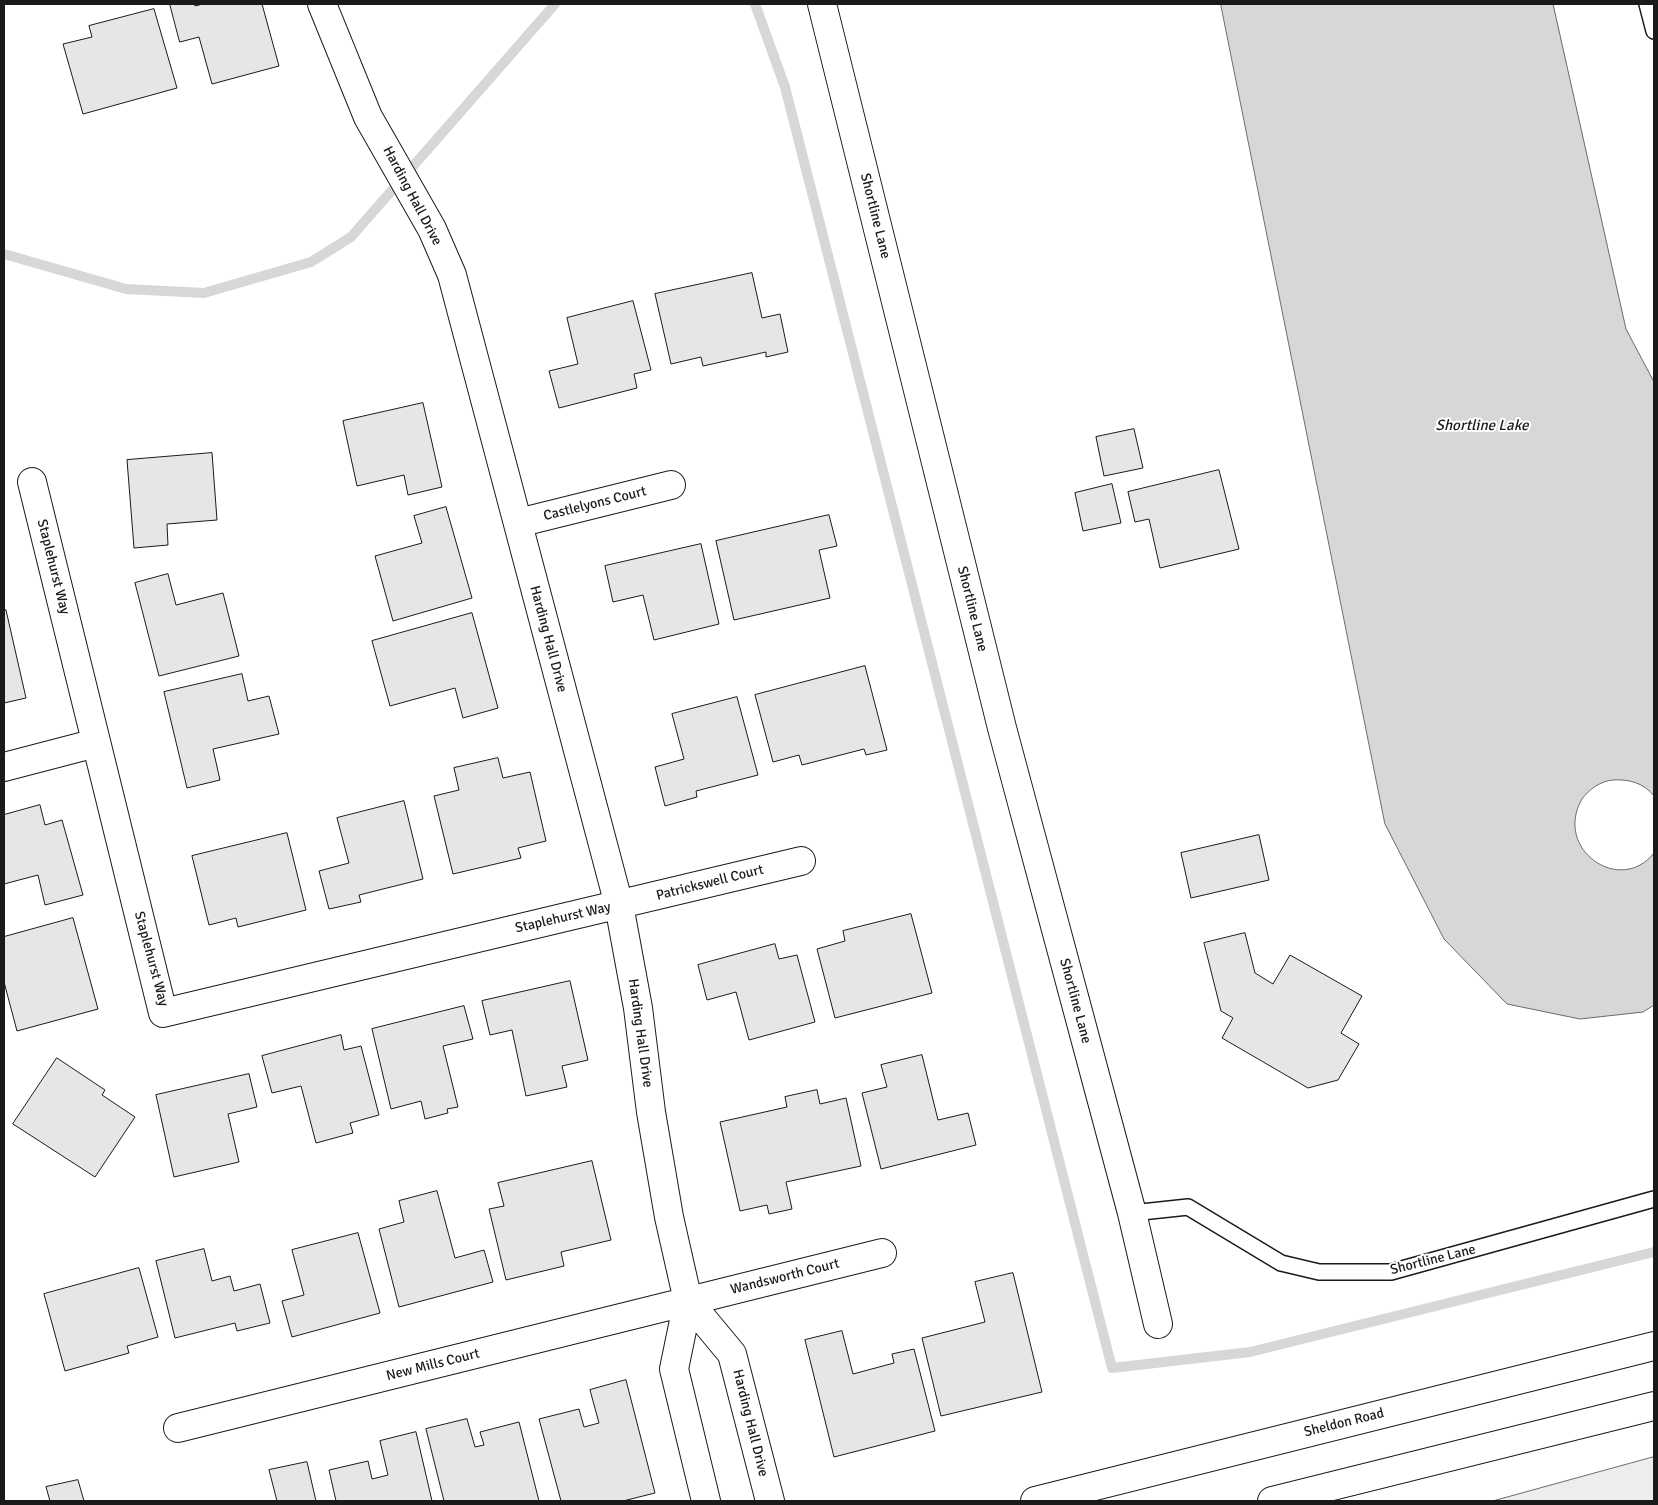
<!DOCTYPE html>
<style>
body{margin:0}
#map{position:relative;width:1658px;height:1505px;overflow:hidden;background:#fff;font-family:Signika,sans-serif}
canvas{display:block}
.frame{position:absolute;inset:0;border:5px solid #1a1a1a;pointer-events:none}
</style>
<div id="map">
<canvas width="1658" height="1505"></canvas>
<div class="frame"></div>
</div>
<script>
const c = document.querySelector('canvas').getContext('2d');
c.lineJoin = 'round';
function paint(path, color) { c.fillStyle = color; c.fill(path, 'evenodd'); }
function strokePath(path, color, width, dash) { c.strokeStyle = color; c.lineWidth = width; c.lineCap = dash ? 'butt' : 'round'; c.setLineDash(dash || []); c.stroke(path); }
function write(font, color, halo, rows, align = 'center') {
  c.font = font + ' Signika,sans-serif'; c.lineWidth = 4; c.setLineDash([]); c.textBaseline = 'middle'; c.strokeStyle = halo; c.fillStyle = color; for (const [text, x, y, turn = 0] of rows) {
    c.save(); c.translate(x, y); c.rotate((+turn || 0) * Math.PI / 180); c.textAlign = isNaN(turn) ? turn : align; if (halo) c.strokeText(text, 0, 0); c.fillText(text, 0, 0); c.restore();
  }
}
const built = new Path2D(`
 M 1654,1457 L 1654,1501 L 1493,1501 Z`);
paint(built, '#ededed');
strokePath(built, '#6a6a6a', 1);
const water = new Path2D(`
 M 1221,4 L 1553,4 L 1626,329 L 1654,382 L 1654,796 C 1644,783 1629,779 1613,780 C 1601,781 1589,789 1582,799 C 1553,849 1620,896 1654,853 L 1654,1005 L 1643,1012 L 1580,1019 L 1507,1004 L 1444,939 L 1385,824 Z`);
paint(water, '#d7d7d7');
strokePath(water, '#6a6a6a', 1);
strokePath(new Path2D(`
 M 755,4 L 785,87 L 1112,1368 L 1250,1352 L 1654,1252
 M 4,254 L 126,289 L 204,293 L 311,262 L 351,237 L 555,4`), '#d7d7d7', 10);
const building = new Path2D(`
 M 170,4 L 194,4 L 195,6 L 203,4 L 262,4 L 279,66 L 212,84 L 199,37 L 180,42 Z
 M 154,9 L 177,88 L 83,114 L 63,44 L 92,37 L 89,26 Z
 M 752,273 L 762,318 L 780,314 L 788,352 L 766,357 L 766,352 L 703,366 L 701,357 L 671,364 L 655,294 Z
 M 633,301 L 651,370 L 634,374 L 637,388 L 559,408 L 549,371 L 578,364 L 567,318 Z
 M 423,403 L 442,487 L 408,495 L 404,475 L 357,486 L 343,421 Z
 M 1134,429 L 1143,468 L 1104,476 L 1096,437 Z
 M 212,453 L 217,520 L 167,524 L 168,545 L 134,548 L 127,460 Z
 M 1219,470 L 1239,549 L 1160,568 L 1149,519 L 1135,522 L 1128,492 Z
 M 1112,484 L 1121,523 L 1083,531 L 1075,493 Z
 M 446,507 L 472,598 L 393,621 L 375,556 L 422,543 L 414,516 Z
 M 829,515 L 837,546 L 819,550 L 830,598 L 734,620 L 716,541 Z
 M 701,544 L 719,624 L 654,640 L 643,595 L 613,602 L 605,566 Z
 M 168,574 L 176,605 L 223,593 L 239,656 L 159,676 L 135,583 Z
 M 6,610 L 26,698 L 4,703 L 4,611 Z
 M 472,613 L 498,708 L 463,718 L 455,688 L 390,706 L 372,641 Z
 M 865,666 L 887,750 L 866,755 L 864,749 L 802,765 L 799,755 L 773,762 L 755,695 Z
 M 242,674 L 248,701 L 269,696 L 279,734 L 213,749 L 220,780 L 187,788 L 164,692 Z
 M 737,697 L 758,775 L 696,791 L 697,797 L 665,806 L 655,767 L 684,759 L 672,714 Z
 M 498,758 L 503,778 L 530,772 L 546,841 L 518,848 L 521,858 L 453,874 L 434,796 L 459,790 L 454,768 Z
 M 404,801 L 423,879 L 359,895 L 361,902 L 329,909 L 319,871 L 349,863 L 337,818 Z
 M 40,805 L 45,825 L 62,820 L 83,895 L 45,905 L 38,875 L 4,884 L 4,815 Z
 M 287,833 L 306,910 L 238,927 L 236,918 L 209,925 L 192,856 Z
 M 1259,835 L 1269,880 L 1191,898 L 1181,853 Z
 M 911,914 L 932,993 L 835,1018 L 817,949 L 845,941 L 843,931 Z
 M 73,918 L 98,1009 L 17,1031 L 4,982 L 4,937 Z
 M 1245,933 L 1255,973 L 1273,984 L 1290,955 L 1362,996 L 1341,1033 L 1359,1044 L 1338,1080 L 1308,1088 L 1222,1038 L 1233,1018 L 1221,1011 L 1204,943 Z
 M 775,944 L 779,959 L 797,955 L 815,1022 L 749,1040 L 736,992 L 707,1000 L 698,965 Z
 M 570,981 L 588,1060 L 562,1066 L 567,1087 L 526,1096 L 512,1030 L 490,1035 L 482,1001 Z
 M 464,1006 L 473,1039 L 443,1046 L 458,1107 L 447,1109 L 448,1113 L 425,1119 L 421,1101 L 391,1109 L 372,1029 Z
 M 341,1035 L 344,1050 L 361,1046 L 379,1115 L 350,1123 L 353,1133 L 316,1143 L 301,1086 L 272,1093 L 262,1056 Z
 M 922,1055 L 938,1120 L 968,1113 L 976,1145 L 881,1169 L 862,1093 L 887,1087 L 881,1065 Z
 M 57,1058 L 105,1090 L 102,1095 L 135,1117 L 95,1177 L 13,1124 Z
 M 249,1074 L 257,1107 L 228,1114 L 239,1162 L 174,1177 L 156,1095 Z
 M 817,1090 L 820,1104 L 846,1098 L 861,1166 L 786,1182 L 792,1209 L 769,1214 L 767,1205 L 740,1211 L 720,1122 L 787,1107 L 785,1097 Z
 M 592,1161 L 611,1240 L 561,1252 L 564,1266 L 506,1280 L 489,1209 L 504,1206 L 498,1183 Z
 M 437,1191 L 455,1258 L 484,1250 L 493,1282 L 399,1307 L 379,1229 L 404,1222 L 399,1201 Z
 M 358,1233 L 380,1313 L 292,1337 L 282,1301 L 304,1295 L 292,1250 Z
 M 204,1249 L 212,1281 L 230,1276 L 234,1291 L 260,1284 L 270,1323 L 237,1331 L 235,1323 L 175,1338 L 156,1261 Z
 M 139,1268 L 158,1337 L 127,1346 L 129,1353 L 65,1371 L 44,1294 Z
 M 1013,1273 L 1042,1392 L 941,1416 L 922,1338 L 985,1322 L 975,1282 Z
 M 842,1331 L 853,1374 L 894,1363 L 892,1354 L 914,1349 L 935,1431 L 834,1457 L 805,1340 Z
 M 626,1380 L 655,1493 L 623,1501 L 561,1501 L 539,1419 L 579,1409 L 584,1427 L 599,1423 L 590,1390 Z
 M 467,1419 L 475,1447 L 484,1445 L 480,1432 L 519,1422 L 539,1501 L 444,1501 L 426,1429 Z
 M 416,1432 L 432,1501 L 336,1501 L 329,1470 L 368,1461 L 372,1479 L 388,1475 L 380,1441 Z
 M 307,1462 L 316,1501 L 277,1501 L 269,1470 Z
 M 78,1480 L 84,1501 L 50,1501 L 46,1487 Z`);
paint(building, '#e6e6e6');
strokePath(building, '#1a1a1a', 1);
const service = new Path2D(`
 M 1647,4 L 1654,31
 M 1132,1213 L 1188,1207 L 1281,1263 L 1319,1272 L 1391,1272 L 1654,1199`);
const minor = new Path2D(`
 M 322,4 L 368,117 L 432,229 L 452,275 L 619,905 L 638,1008 L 651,1112 L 669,1217 L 688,1301 L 674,1369 L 706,1501
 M 822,4 L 1002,728 L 1132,1213 L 1158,1324
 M 32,482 L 163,1013 L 801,861
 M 518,523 L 671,485
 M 4,767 L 96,743
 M 688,1301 L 732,1354 L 770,1501
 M 178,1428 L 882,1253`);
const secondary = new Path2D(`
 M 1035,1501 L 1654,1346
 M 1272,1501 L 1654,1406`);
strokePath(service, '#1a1a1a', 18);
strokePath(minor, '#1a1a1a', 30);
strokePath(secondary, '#1a1a1a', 30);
strokePath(service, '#fff', 15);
strokePath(minor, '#fff', 28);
strokePath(secondary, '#fff', 28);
write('14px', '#1a1a1a', '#fff', [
 ["Harding Hall Drive",412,196,62],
 ["Shortline Lane",875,216,76],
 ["Castlelyons Court",595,504,-14],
 ["Staplehurst Way",53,567,76],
 ["Shortline Lane",972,609,76],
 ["Harding Hall Drive",548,639,75],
 ["Patrickswell Court",710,883,-14],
 ["Staplehurst Way",563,918,-13],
 ["Staplehurst Way",151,959,75],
 ["Shortline Lane",1075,1001,75],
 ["Harding Hall Drive",640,1033,82],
 ["Shortline Lane",1433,1260,-14],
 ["Wandsworth Court",785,1277,-14],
 ["New Mills Court",433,1365,-14],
 ["Harding Hall Drive",750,1423,76],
 ["Sheldon Road",1344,1423,-14]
]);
write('italic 15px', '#1a1a1a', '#fff', [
 ["Shortline Lake",1482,426]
]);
</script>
